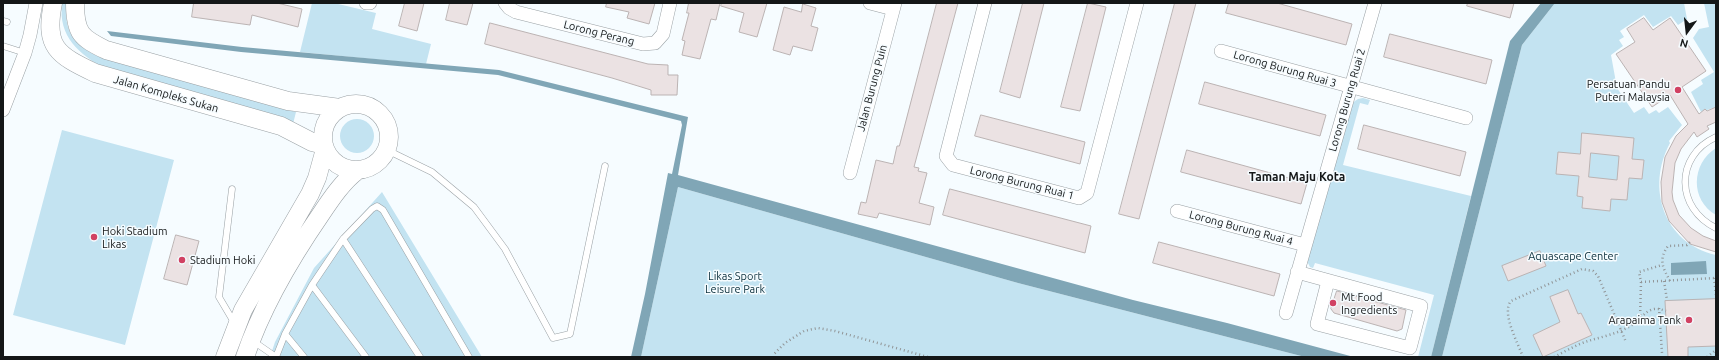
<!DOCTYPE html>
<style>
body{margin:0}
#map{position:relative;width:1719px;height:360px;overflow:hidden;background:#f6fcff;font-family:Ubuntu,sans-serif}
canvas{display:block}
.frame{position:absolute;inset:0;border:4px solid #141718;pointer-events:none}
.north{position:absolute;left:1667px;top:12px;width:40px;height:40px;-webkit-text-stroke:3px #f6fcff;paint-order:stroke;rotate:195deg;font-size:11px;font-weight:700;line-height:16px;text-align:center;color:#141718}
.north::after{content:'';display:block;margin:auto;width:14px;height:18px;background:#141718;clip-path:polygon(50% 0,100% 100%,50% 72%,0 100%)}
</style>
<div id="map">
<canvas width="1719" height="360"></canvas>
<div class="frame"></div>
<div class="north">N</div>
</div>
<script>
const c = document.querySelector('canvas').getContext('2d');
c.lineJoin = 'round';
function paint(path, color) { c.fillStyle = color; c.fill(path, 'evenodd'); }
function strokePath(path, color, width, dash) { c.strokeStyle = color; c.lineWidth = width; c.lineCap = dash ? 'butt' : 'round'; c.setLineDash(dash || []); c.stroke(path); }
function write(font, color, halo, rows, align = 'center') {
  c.font = font + ' Ubuntu,sans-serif'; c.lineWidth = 3; c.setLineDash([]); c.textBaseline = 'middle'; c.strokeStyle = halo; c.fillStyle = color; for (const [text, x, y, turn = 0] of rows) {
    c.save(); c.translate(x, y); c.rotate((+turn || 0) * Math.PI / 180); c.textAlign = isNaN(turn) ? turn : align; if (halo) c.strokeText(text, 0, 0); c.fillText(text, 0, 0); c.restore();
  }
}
paint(new Path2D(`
 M 62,3 L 66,3 C 65,31 71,41 95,55 L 296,112 L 293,124 L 106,70 C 79,53 58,38 62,3 Z
 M 312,3 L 334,3 L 376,13 L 372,29 L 431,44 L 426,64 L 300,52 Z
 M 1555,3 L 1684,3 L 1687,19 L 1678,25 L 1671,16 L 1653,27 L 1644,15 L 1620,31 L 1624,37 L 1619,40 L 1623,46 L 1611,55 L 1617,88 L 1634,113 L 1644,107 L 1649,114 L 1656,110 L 1659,113 L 1668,107 L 1682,125 L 1669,141 L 1670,143 C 1646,187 1663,243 1716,255 L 1716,357 L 1442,357 L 1522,45 Z
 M 1704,3 L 1716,3 L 1716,107 L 1701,112 L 1691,92 L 1703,84 L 1701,80 L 1714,72 L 1693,38 L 1699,29 L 1709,27 Z
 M 1363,98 L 1370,100 L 1368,105 L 1360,103 L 1343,165 L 1471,196 L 1431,357 L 1418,357 L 1434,295 L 1315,263 L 1313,268 L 1310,267 L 1307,261 L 1352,103 L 1358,99 Z
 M340 136a17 17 0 1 1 34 0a17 17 0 1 1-34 0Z
 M 62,130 L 174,160 L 125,345 L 13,315 Z
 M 1716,148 L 1716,215 C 1690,200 1691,164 1716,148 Z
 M 678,187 L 1018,283 L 1305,357 L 641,357 Z
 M 382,192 L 482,357 L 270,357 L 275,342 L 314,268 Z`), '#c3e3f1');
paint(new Path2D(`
 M 1541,3 L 1555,3 L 1522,45 L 1442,357 L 1431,357 L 1510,41 Z
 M 107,31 L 242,47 L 499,70 L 688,117 L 678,175 L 1133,300 L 1227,323 L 1354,357 L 1305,357 L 1018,283 L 678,187 L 641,357 L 631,357 L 645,294 L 668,173 L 672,174 L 682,125 L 681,121 L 498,75 L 241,52 L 111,36 Z
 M 1706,261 L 1707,274 L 1671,275 L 1671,263 Z`), '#80a6b6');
const building = new Path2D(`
 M 194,3 L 277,3 L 302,9 L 298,27 L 252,15 L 250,25 L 192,17 Z
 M 405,3 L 424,3 L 417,31 L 399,26 Z
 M 450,3 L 473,3 L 467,25 L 446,20 Z
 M 607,3 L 655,3 L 649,24 L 627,18 L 629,12 L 606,7 Z
 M 689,3 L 720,3 L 716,20 L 711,19 L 700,59 L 682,55 L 685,41 L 682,40 L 689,13 L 687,13 Z
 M 722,3 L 767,3 L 757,37 L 739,32 L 744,13 L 721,6 Z
 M 937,3 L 958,3 L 914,167 L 919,168 L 918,171 L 927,173 L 919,203 L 934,207 L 930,225 L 879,213 L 877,218 L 858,214 L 861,202 L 866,203 L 876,160 L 893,164 L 897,146 L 899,146 Z
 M 1023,3 L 1044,3 L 1020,98 L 1000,92 Z
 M 1088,3 L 1106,7 L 1080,111 L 1061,107 Z
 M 1175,3 L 1196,3 L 1139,219 L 1119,214 Z
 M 1229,3 L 1277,3 L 1352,24 L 1346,45 L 1226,13 Z
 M 1468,3 L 1514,3 L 1510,18 L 1467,6 Z
 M 803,4 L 816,8 L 811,26 L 818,28 L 812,51 L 793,46 L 790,55 L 773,50 L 784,7 L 801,12 Z
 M 1644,18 L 1653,30 L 1670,18 L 1706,71 L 1682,87 L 1699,114 L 1705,109 L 1707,111 L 1716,107 L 1716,122 L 1707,126 L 1709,129 L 1697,137 L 1694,132 L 1681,149 L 1675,163 L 1672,192 L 1673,200 L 1679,215 L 1691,228 L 1703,236 L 1716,241 L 1716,252 L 1690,244 L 1669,221 L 1662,202 L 1661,182 L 1665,157 L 1676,136 L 1688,124 L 1670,95 L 1652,107 L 1616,54 L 1635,42 L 1627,29 Z
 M 490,23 L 648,64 L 668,65 L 668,75 L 678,75 L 677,95 L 651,95 L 651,90 L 612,78 L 485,44 Z
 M 1390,34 L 1492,60 L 1486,84 L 1384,57 Z
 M 1205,82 L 1326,115 L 1320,136 L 1199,104 Z
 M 981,115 L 1085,142 L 1080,164 L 975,136 Z
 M 1364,125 L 1466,152 L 1460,176 L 1358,149 Z
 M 1582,133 L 1634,138 L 1632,159 L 1644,160 L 1642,179 L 1629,178 L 1627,200 L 1611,199 L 1610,211 L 1582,208 L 1583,197 L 1577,196 L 1579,176 L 1556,174 L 1558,152 L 1580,154 ZM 1591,153 L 1619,156 L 1617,180 L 1589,177 Z
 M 1187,150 L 1307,183 L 1301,204 L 1181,172 Z
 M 950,189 L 1091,226 L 1085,253 L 943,215 Z
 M 176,235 L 199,241 L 187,285 L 164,279 Z
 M 1159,242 L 1280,274 L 1274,296 L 1153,263 Z
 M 1540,251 L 1546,266 L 1508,281 L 1502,266 Z
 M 1568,290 L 1578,314 L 1581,313 L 1592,335 L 1543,357 L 1533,335 L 1560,322 L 1550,297 Z
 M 1337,291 L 1406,310 L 1402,329 L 1397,331 L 1334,313 L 1331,309 Z
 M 1716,299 L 1716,346 L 1688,347 L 1688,357 L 1668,357 L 1665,301 Z`);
paint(building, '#ebe2e3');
strokePath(building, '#bbb3b3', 1);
const lane = new Path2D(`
 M 3,21 L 7,22
 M 3,46 L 25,53
 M 1716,137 C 1674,156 1676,209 1716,228
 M 387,148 L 395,154 L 432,172 L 474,207 L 505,249 L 553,338 L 570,334 L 605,166
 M 232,189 L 219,297 L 235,324
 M 343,239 L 372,209 L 377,206 L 383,210 L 469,357
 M 312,285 L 343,239 L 420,357
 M 285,334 L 312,285 L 366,357
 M 253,341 L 276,357
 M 276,357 L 285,334 L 304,357`);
const street = new Path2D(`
 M 366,3 L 370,3
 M 505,3 L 509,8 L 516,12 L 643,44 L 655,43 L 663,34 L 670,3
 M 870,3 L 893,9
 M 985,3 L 946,156 L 953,165 L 1079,198 L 1087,193 L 1137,3
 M 1221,51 L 1466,118
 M 3,110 L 25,53 L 30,35 L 36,3
 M 850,173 L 895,3
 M 1177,211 L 1305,245
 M 1297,272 L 1421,306 L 1410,348 L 1317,324 L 1328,281
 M 1286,313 L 1375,3`);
const secondary = new Path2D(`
 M 53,3 C 44,47 57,55 95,73 L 281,126 L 312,142 L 324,145
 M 75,3 C 75,33 81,38 106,50 L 288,101 L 340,108
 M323 137a33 33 0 1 1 66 0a33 33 0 1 1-66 0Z
 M 225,357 L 243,310 L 310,194 L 317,178 L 325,149
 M 245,357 C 262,306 290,259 321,214 C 331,199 343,181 358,170`);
strokePath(lane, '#9aa1a5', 7);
strokePath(street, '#9aa1a5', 14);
strokePath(secondary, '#9aa1a5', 19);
strokePath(new Path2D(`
 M 1714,278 L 1716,295
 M 1664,281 L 1667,300
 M 1670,281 C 1663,268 1658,260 1668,246 L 1687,245 L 1690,242
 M 1641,282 L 1716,278
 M 1659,308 L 1662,353
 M 1640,319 L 1641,282 L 1639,272 L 1662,265
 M 774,357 L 774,354 L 785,343 L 804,331 L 818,328 L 835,331 L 928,357
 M 1523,357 C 1518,343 1501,313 1511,301 L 1582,269 L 1593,271 L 1598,276 L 1626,342
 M 1554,357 C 1564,352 1574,346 1585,342 C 1600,337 1618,334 1632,325 C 1645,316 1648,304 1666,311
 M 1707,357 L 1716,350`), '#919597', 2.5, [1, 3]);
strokePath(lane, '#fff', 6);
strokePath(street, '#fff', 13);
strokePath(secondary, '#fff', 18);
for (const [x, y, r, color] of [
 [1678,90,4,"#d14162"],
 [94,237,4,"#d14162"],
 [182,260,4,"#d14162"],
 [1333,303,4,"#d14162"],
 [1689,320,4,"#d14162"]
]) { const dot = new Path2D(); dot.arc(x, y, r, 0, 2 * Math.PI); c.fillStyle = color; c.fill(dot); strokePath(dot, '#f6fcff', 1.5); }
write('11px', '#141718', '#f6fcff', [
 ["Lorong Perang",599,33,14],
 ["Lorong Burung Ruai 3",1285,69,16],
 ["Jalan Burung Puin",872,88,-75],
 ["Jalan Kompleks Sukan",166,94,16],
 ["Lorong Burung Ruai 2",1347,100,-74],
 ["Lorong Burung Ruai 1",1022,183,14],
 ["Lorong Burung Ruai 4",1241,228,15]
]);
write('11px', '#141718', '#f6fcff', [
 ["Persatuan Pandu",1670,84,"right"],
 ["Puteri Malaysia",1670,97,"right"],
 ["Hoki Stadium",102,231],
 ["Likas",102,244],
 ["Stadium Hoki",190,260],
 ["Mt Food",1341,297],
 ["Ingredients",1341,310],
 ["Arapaima Tank",1681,320,"right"]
], 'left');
write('11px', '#0c303d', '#f6fcff', [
 ["Aquascape Center",1573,256],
 ["Likas Sport",735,276],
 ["Leisure Park",735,289]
]);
write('bold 12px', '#141718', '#f6fcff', [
 ["Taman Maju Kota",1297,177]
]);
</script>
